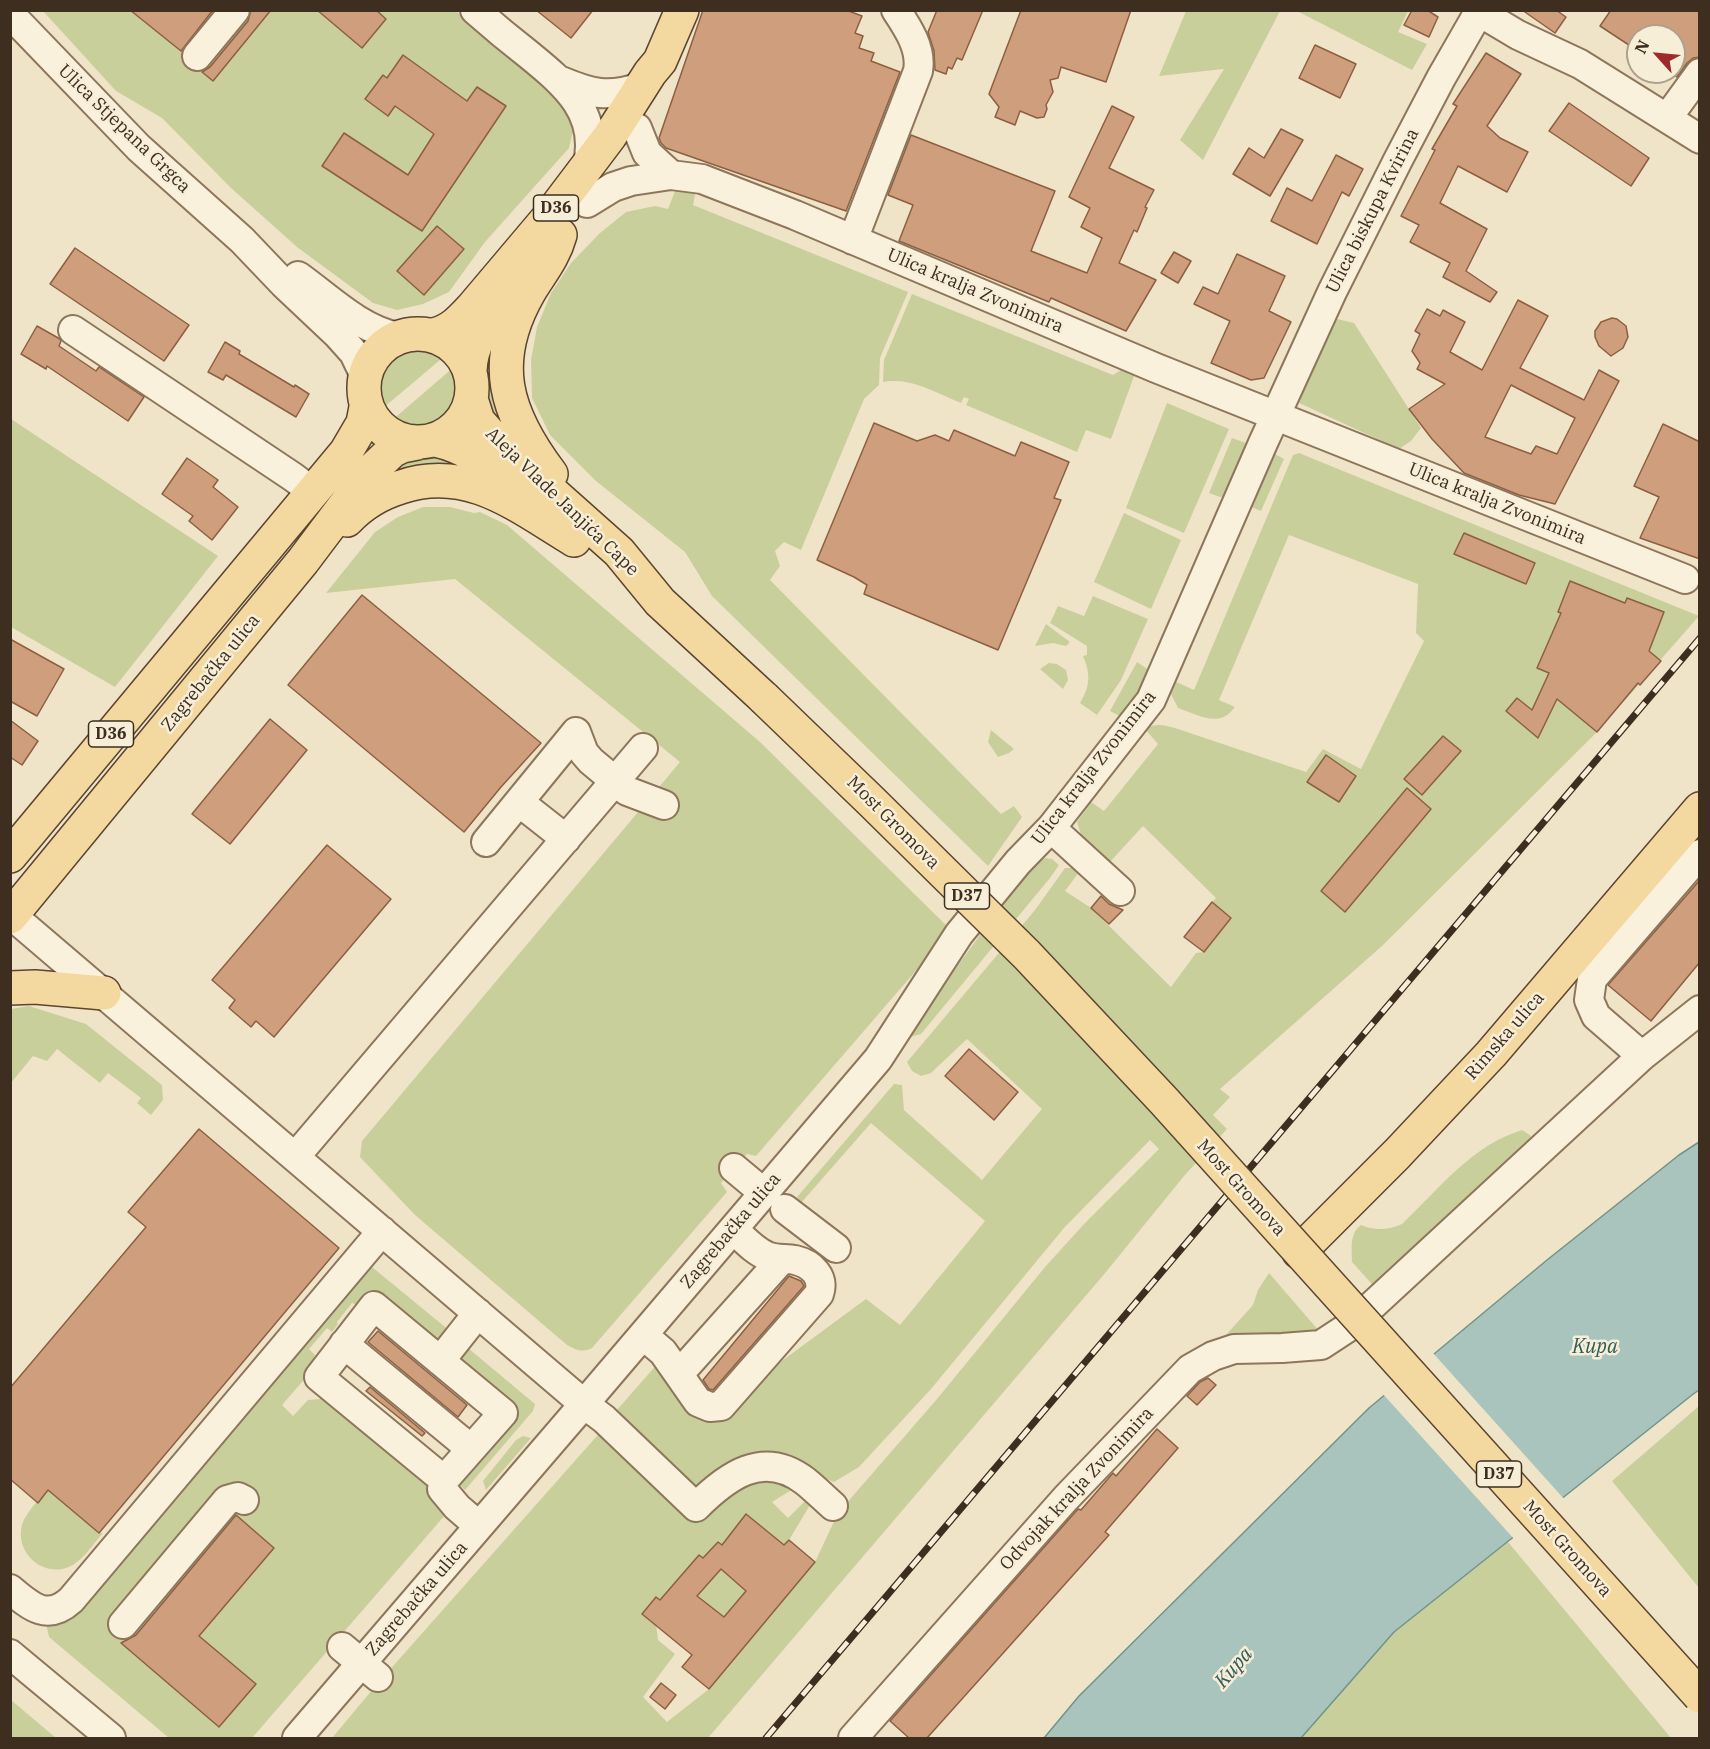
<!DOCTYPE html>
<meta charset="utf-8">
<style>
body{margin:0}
#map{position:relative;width:1710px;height:1749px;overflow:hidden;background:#f0e4c8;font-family:"IBM Plex Serif",serif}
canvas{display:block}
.frame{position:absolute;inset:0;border:12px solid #3d2e20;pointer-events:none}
.north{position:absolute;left:1626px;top:24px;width:60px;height:60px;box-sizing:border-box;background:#f7eed8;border:2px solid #ada18e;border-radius:50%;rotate:297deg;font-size:16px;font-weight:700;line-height:24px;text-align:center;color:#3d2e20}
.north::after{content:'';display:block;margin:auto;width:21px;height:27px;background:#9e2a2b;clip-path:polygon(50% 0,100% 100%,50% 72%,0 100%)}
</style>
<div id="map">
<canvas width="1710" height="1749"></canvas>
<div class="frame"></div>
<div class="north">N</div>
</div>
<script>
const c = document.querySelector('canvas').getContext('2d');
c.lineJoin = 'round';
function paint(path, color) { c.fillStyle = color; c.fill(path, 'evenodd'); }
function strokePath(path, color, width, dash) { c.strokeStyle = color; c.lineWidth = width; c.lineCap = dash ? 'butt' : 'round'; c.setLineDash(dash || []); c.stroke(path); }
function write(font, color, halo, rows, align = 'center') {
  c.font = font + ' "IBM Plex Serif",serif'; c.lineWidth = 5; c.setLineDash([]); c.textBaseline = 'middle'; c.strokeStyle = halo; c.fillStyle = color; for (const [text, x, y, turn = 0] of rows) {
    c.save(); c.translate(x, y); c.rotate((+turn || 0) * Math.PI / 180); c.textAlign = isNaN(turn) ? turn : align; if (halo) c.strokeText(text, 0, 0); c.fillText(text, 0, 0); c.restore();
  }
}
paint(new Path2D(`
 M 43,11 L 456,11 L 556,99 L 574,126 L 569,148 L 485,242 L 449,292 L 423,304 L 397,310 L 373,303 L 297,247 L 231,188 L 162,118 L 116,91 Z
 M 1186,11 L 1280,11 L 1203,160 L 1180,140 L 1224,69 L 1159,76 Z
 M 1297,11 L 1408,11 L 1398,32 L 1427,44 L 1412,70 Z
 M 677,186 L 696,190 L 693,205 L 908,292 L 880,358 L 879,385 L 864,399 L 801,550 L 784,542 L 775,551 L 780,566 L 770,580 L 1001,814 L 1014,806 L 1022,817 L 988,866 L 712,596 L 685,552 L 596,481 L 550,435 L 532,398 L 531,360 L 537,327 L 551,293 L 571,263 L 600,233 L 626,212 L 655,206 L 668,209 Z
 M 912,294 L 1113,375 L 1121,370 L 1123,363 L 1137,368 L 1111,439 L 1086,430 L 1077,452 L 966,405 L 969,399 L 964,397 L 961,403 C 936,393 911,377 883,382 L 884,360 Z
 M 1337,319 L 1354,323 L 1421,428 L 1411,441 L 1399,449 L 1297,402 Z
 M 487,339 L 497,350 L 504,418 L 495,428 L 485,398 L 487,387 L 483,372 Z
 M 422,345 L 435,348 L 447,354 L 382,409 C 370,374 385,349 422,345 Z
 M 455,366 C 475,410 430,447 390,422 Z
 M 1167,403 L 1229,429 L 1184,533 L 1126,508 Z
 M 11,419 L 218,556 L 115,687 L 11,627 Z
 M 1232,438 L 1246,443 L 1224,496 L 1220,497 L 1209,493 Z
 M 1270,451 L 1284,459 L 1261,511 L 1249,506 Z
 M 1299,453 L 1699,616 L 1598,731 L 1382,946 L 1220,1089 L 1230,1097 L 1213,1115 L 1227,1129 L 1184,1176 L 1106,1272 L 708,1738 L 332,1738 L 378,1683 L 604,1428 L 699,1516 L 736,1480 L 762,1473 L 776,1474 L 793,1489 L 772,1502 L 788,1518 L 806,1500 L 810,1505 L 789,1540 L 713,1630 L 707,1626 L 694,1643 L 682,1630 L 682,1617 L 657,1597 L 642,1614 L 656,1623 L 658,1640 L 675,1654 L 643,1697 L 667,1722 L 709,1689 L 815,1562 L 838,1513 L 937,1399 L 1045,1267 L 1085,1223 L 1159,1149 L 1150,1140 L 1064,1228 L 931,1389 L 859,1467 L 834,1482 L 804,1470 L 761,1458 L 731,1467 L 694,1494 L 616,1411 L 660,1361 L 688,1405 L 707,1416 L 866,1299 L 900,1325 L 985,1221 L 871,1123 L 801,1203 L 797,1197 L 894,1084 L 902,1085 L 904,1110 L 982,1180 L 1042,1109 L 967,1039 L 931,1073 L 921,1076 L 912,1071 L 907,1062 L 1035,910 L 1065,868 L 1082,868 L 1065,891 L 1091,908 L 1171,987 L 1196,953 L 1204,952 L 1231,918 L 1212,902 L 1216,898 L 1143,826 L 1109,863 L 1081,835 L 1077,822 L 1091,802 L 1104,811 L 1158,744 L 1145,729 C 1155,722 1167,726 1178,729 L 1306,772 L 1323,749 L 1361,769 L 1424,641 L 1416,633 L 1418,584 L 1289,535 L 1219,700 L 1235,707 C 1219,729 1199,715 1178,708 L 1171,694 L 1174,681 L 1194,690 L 1293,455 Z
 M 436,455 L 466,462 L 457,472 L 397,478 L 386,468 L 413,457 Z
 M 423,507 L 450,507 L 474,513 L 480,512 L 507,525 L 760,742 L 951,930 L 756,1156 L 747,1154 L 721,1183 L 727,1192 L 592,1348 C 582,1353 576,1350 567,1345 L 415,1215 L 360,1157 L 362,1141 L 680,762 L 455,579 L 326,593 L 375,532 L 398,517 Z
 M 1124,513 L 1181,540 L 1151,609 L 1094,582 Z
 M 1093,596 L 1148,619 L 1121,680 L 1097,715 L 1080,703 C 1090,686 1091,675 1083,656 L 1087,655 L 1087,646 L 1050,623 L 1058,606 L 1084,616 Z
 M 1046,624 L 1070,642 L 1066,646 L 1053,643 L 1035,646 Z
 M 1137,662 L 1149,670 L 1148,677 L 1124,718 L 1110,711 Z
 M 1049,663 L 1057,664 L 1066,670 L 1068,680 L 1063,689 L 1040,669 Z
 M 991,730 L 1014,749 L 1009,753 L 998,757 L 988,742 Z
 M 1046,858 L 1052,859 L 1059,865 L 1050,878 L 921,1034 L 910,1037 L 908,1034 L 1020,880 L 1041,860 Z
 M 29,1006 L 86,1024 L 162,1085 L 163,1100 L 151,1115 L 137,1103 L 141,1098 L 108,1073 L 100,1083 L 57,1049 L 47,1061 L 33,1056 L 11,1083 L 11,1009 Z
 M 1522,1130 L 1530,1135 L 1533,1142 L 1379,1292 L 1352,1262 C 1352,1248 1349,1234 1361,1225 C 1375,1231 1388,1230 1402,1224 C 1439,1189 1472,1145 1522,1130 Z
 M 372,1267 L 450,1331 L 441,1339 L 434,1338 L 377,1292 L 366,1292 L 357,1305 L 352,1303 L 337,1322 L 338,1324 L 332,1332 L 327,1328 L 309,1349 L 315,1355 L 309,1374 L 282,1405 L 293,1416 L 308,1400 L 332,1398 L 426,1471 L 446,1514 L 252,1738 L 169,1738 L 49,1637 L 46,1623 L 92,1591 Z
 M 1269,1273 L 1320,1332 L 1225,1343 L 1225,1336 L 1253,1305 L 1258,1290 Z
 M 462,1343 L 535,1404 L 533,1411 L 465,1490 L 456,1481 L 501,1425 L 458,1358 Z
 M 1699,1406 L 1699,1588 L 1612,1481 Z
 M 523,1436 L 531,1438 L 486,1490 L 483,1481 L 516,1440 Z
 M 48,1490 L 99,1533 L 103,1533 C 92,1545 82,1563 66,1568 C 40,1576 15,1551 22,1525 C 24,1517 32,1508 37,1501 L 39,1502 Z
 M 1508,1542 L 1671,1738 L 1301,1738 L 1394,1632 Z
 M 11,1700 L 56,1738 L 11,1738 Z`), '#c9cf9b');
const water = new Path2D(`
 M 1699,1142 L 1699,1390 L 1692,1395 L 1394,1632 L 1301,1738 L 1044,1738 L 1079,1696 L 1369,1408 L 1547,1260 L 1679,1155 Z`);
paint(water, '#a9c4bc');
strokePath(water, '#6f938a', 1.5);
paint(new Path2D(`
 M 1432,1352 L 1565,1500 L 1515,1540 L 1382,1393 Z`), '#f0e4c8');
const building = new Path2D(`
 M 130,10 L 213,10 L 181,51 Z
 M 251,10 L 271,10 L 213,81 L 202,72 L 210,67 L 248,21 Z
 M 317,10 L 376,10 L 386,19 L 362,48 Z
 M 536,10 L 593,10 L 571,38 Z
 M 703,10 L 846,10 L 862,16 L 855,33 L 863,36 L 859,48 L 874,53 L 871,61 L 900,72 L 846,211 L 666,148 L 661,143 L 659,138 Z
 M 937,10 L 983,10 L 962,60 L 957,58 L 952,69 L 948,67 L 946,74 L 935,70 L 934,51 L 928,32 Z
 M 1021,10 L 1131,10 L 1106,82 L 1061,67 L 1058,78 L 1050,80 L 1053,92 L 1046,105 L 1047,109 L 1044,117 L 1037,118 L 1020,111 L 1015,125 L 995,117 L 999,107 L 989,94 Z
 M 1412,10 L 1427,10 L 1438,17 L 1429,37 L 1404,25 Z
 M 1522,10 L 1556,10 L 1566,17 L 1555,33 Z
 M 1611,10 L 1700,10 L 1700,57 L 1693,58 L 1687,63 L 1677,77 L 1674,75 L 1674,36 L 1638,36 L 1638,51 L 1600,26 Z
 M 1315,45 L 1356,64 L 1340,98 L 1299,78 Z
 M 1486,53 L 1521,74 L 1487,126 L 1500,138 L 1528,152 L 1507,192 L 1458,166 L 1440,203 L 1487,229 L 1466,271 L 1497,292 L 1490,302 L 1443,277 L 1450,263 L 1410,242 L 1419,225 L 1401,216 L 1435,150 L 1432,149 L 1457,106 L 1453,104 Z
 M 403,55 L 467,101 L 477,87 L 506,106 L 422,231 L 322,166 L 344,133 L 408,175 L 434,134 L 395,106 L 388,116 L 365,99 L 383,75 L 387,78 Z
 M 1569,103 L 1649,158 L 1631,186 L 1549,131 Z
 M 1112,106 L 1134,117 L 1109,168 L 1154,190 L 1145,207 L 1147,208 L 1137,232 L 1134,230 L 1119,263 L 1156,280 L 1126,331 L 1051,298 L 1049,302 L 899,241 L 913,205 L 888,195 L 911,135 L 1055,191 L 1031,251 L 1087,273 L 1102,238 L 1081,227 L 1090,208 L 1069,197 Z
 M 1281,129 L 1303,140 L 1270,196 L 1233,174 L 1249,148 L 1264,158 Z
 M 1336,155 L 1363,169 L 1349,196 L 1342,192 L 1317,244 L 1271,221 L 1287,188 L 1312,201 Z
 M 437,226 L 464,249 L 424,295 L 397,271 Z
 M 75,248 L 189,325 L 164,361 L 50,284 Z
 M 1174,252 L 1191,261 L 1178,283 L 1161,273 Z
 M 1237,254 L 1285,276 L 1269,311 L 1291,322 L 1264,378 L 1251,380 L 1211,363 L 1230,321 L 1194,304 L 1203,287 L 1218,294 Z
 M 1518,300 L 1548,316 L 1520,368 L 1584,400 L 1599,370 L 1619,381 L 1555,504 L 1519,495 L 1464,473 L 1432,439 L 1409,409 L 1445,384 L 1417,369 L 1420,363 L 1412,351 L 1420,334 L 1415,331 L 1427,309 L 1440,316 L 1443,310 L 1465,322 L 1450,352 L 1482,370 ZM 1511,385 L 1575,418 L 1557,454 L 1536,446 L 1531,454 L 1485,437 Z
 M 1612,318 L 1617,319 L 1626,326 L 1628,337 L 1623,348 L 1611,356 L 1599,346 L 1595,337 L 1595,331 L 1601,322 Z
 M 37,326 L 60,339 L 61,341 L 59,346 L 96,371 L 99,367 L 144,397 L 128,421 L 47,366 L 46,369 L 21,354 Z
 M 225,342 L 240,351 L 239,354 L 294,387 L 295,385 L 309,394 L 296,417 L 226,375 L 223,380 L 208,372 Z
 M 874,423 L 917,441 L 935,435 L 949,441 L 954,430 L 1015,456 L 1021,442 L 1069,462 L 1054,498 L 1061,500 L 998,650 L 864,594 L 867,585 L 854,577 L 817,560 Z
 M 1663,424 L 1700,442 L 1700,559 L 1640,538 L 1659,497 L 1634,486 Z
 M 187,458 L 218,480 L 213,487 L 238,507 L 212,540 L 189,521 L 193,516 L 162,494 Z
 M 1464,533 L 1535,563 L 1526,584 L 1454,554 Z
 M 1570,581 L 1625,603 L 1627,598 L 1664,612 L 1649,651 L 1661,661 L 1640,685 L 1638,683 L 1597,732 L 1557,699 L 1538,738 L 1506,711 L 1517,698 L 1532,710 L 1549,673 L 1537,668 L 1561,613 L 1558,612 Z
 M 362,595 L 541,743 L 501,787 L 464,832 L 288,685 Z
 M 10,639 L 64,669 L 37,716 L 10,701 Z
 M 270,719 L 307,750 L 230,844 L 192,814 Z
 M 10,720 L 38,741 L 22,765 L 10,757 Z
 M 1443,736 L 1461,751 L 1422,795 L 1404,779 Z
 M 1326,755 L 1356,776 L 1339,802 L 1307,782 Z
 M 1407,788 L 1431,809 L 1345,912 L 1321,891 Z
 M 327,845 L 391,899 L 274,1037 L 256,1021 L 251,1027 L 229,1008 L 235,1000 L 212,980 Z
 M 1700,880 L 1700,962 L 1651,1021 L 1608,985 Z
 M 1101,896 L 1109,904 L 1123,910 L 1109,924 L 1091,908 Z
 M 1212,902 L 1231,918 L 1204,952 L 1184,937 Z
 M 969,1049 L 1018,1092 L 994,1120 L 945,1076 Z
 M 199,1129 L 339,1248 L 99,1533 L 48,1490 L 38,1503 L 10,1479 L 10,1388 L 146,1227 L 128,1212 Z
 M 789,1276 L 801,1281 L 804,1286 L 713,1390 L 709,1389 L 703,1380 Z
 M 378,1331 L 467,1405 L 458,1417 L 368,1342 Z
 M 1208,1378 L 1216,1385 L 1197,1405 L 1187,1396 L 1200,1382 Z
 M 370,1387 L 425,1433 L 422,1436 L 366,1391 Z
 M 1157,1429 L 1178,1448 L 1105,1532 L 1109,1535 L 927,1738 L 909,1738 L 890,1721 L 1078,1509 L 1081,1510 L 1113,1473 L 1116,1476 Z
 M 746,1514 L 784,1545 L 789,1540 L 815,1562 L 709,1689 L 682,1667 L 692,1655 L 642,1614 L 656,1597 L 660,1600 L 699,1555 L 703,1558 L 718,1542 L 722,1545 ZM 721,1569 L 746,1591 L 724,1617 L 697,1596 Z
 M 236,1515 L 274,1548 L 199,1636 L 256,1684 L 219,1727 L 121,1643 L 136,1635 Z
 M 661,1683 L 676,1695 L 665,1709 L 650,1697 Z`);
paint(building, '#cf9f7d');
strokePath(building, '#8d5f41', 1.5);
const minor = new Path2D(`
 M 475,10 C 492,25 510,40 528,54 C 566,85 601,114 587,168
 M 1476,10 L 1518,35 L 1580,64 L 1700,139
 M 10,14 L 139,148 L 242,240 L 284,284 L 337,334 L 354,353 L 365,376
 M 197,56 L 235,10
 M 561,81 C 592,94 608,98 641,87
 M 1668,117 L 1700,73
 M 637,128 L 647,153 L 671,175
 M 587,203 L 613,187 L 631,181 L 671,175 L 702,179 L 795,215 L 1156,368 L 1685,579
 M 853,240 L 918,71 C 922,49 908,28 896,10
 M 298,276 C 329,298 359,329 398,337
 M 73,330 L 293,477 L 313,492
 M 519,802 L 566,839
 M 1051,828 L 1120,891
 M 486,842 L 576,732 L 584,753 L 591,761 L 627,791 L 664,805
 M 10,914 L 584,1404 L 297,1738
 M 1642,1056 L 1596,1016 L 1589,1000 L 1592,979 L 1700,854
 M 295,1157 L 643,748
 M 734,1168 L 764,1193
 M 785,1209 L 836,1248
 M 643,1335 L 663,1352 L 698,1402 L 710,1407 L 721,1406 L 819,1294 C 825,1277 812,1264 795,1260 C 786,1258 776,1260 767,1256 C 754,1251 743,1238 733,1229
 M 344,1344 L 471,1449
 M 440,1361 L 478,1313
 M 679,1374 L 782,1259
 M 444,1480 L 319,1377 L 374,1306 L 503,1413 L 444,1480 L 442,1489 L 457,1507 L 479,1526
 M 833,1506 C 824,1498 815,1489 805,1481 C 763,1449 727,1476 696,1507 L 604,1419 L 584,1404 L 878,1059 L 959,934 L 1018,862 L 1051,828 L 1151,700 L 1263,443 L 1332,292 L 1398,160 L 1441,78 L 1480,10
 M 10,1589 C 30,1606 47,1622 71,1600 L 382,1231
 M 123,1624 L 227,1500 L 238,1497 L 244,1500
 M 342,1647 L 378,1677
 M 10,1654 L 111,1738
 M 853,1738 L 1066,1498 L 1190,1369 L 1213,1356 L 1234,1349 L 1282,1348 L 1321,1345 L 1350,1326 L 1642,1056 L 1700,1010`);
const major = new Path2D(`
 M364 388a54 54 0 1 1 108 0a54 54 0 1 1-108 0Z
 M 433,335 C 450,332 461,320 472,308 L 548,218 L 610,136 L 650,73 L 660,61 L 682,10
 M 470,371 C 471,338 489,322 509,297
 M 471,399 L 478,421 L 500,446 L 619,552 L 660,602 L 764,698
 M 435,440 C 467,447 489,464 513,486
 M 551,474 C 505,413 489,362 529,292 C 541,272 554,257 560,235
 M 347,520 C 362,504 381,493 401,487 C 468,464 519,507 574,540
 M 10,856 L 346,452 L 363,423 L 366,407
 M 10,917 L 303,561 L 370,472 L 392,451 L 402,446 L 417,443
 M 10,988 L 35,987 L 104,993
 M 1299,1252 L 1397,1154 L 1491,1054 L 1700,809`);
strokePath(minor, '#8d765c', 32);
strokePath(major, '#5b4430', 36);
strokePath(minor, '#faf1dc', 28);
strokePath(major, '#f3d9a0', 33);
const rail = new Path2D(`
 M 766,1738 L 1700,638`);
strokePath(rail, '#3d2e20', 7);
strokePath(rail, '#f7eed8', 4.5, [14]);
const majorBridge = new Path2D(`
 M 764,698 L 872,802 L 1027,955 L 1164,1101 L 1700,1696`);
strokePath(majorBridge, '#5b4430', 36, []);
strokePath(majorBridge, '#f3d9a0', 33);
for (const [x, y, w] of [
 [556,208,45],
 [111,734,45],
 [967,896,45],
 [1499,1474,45]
]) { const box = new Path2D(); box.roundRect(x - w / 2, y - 13, w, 26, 4.5); c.fillStyle = '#f7eed8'; c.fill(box); strokePath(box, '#3d2e20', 1.5); }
write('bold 16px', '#3d2e20', null, [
 ["D36",556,208],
 ["D36",111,734],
 ["D37",967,896],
 ["D37",1499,1474]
]);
write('18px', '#3d2e20', '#f7eed8', [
 ["Ulica Stjepana Grgca",124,129,44],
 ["Ulica biskupa Kvirina",1373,211,-63],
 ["Ulica kralja Zvonimira",975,291,23],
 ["Aleja Vlade Janjića Cape",562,502,44],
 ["Ulica kralja Zvonimira",1497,504,22],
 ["Zagrebačka ulica",211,673,-51],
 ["Ulica kralja Zvonimira",1094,768,-52],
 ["Most Gromova",893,823,45],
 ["Rimska ulica",1505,1036,-49],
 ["Most Gromova",1241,1188,48],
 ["Zagrebačka ulica",731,1231,-50],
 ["Odvojak kralja Zvonimira",1077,1489,-47],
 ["Most Gromova",1567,1549,48],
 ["Zagrebačka ulica",417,1599,-49]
]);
write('italic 20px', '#2f5d5a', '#f7eed8', [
 ["Kupa",1595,1347],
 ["Kupa",1234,1668,-49]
]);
</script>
